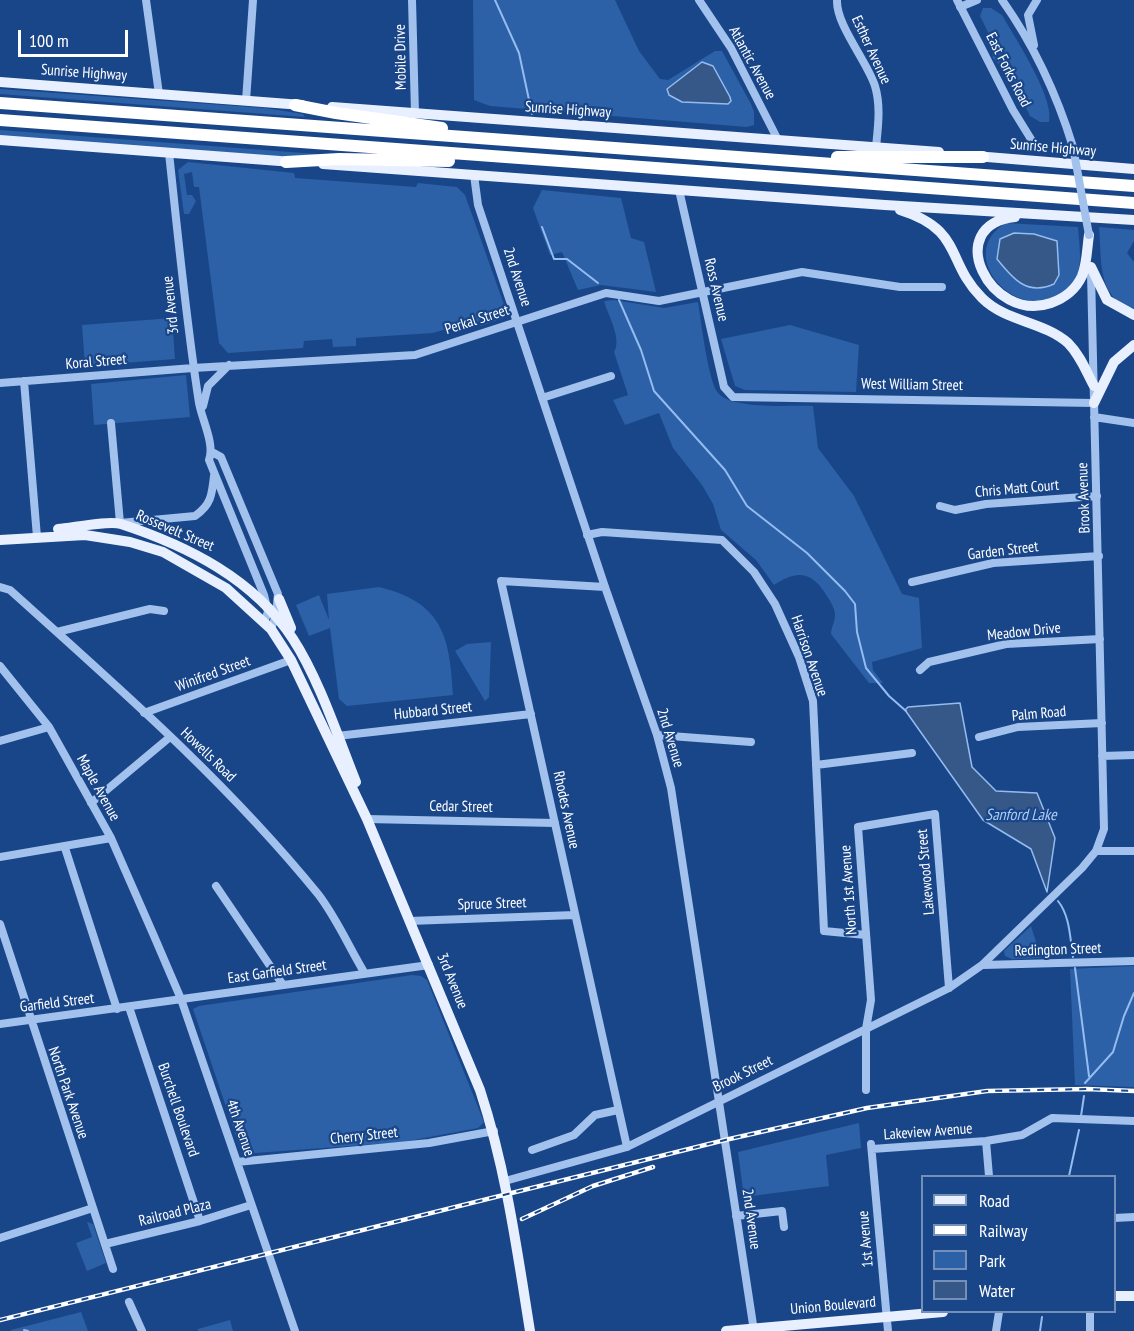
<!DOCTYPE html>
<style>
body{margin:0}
#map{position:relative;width:1134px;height:1331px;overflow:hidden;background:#194689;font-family:"PT Sans Narrow",sans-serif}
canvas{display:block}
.legend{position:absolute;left:921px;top:1175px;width:195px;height:138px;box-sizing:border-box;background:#194689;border:2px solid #7590b8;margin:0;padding:8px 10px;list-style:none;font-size:18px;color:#fff}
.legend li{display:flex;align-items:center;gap:12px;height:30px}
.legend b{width:30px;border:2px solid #7590b8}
.scale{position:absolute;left:18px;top:30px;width:110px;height:27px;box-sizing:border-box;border:3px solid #fff;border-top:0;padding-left:8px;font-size:18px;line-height:21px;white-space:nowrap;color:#fff;-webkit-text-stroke:4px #194689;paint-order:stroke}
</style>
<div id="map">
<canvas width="1134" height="1331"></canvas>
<ul class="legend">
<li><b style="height:8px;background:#e8f0ff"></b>Road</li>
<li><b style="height:8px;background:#fff"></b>Railway</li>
<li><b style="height:16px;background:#2c60a7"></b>Park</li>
<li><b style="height:16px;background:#365889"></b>Water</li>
</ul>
<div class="scale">100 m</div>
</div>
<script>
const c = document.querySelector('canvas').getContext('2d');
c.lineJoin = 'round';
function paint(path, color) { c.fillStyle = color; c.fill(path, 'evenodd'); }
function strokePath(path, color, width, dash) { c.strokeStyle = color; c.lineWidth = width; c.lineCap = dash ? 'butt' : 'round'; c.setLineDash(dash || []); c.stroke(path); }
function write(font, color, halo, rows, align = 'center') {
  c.font = font + ' "PT Sans Narrow",sans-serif'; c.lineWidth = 4.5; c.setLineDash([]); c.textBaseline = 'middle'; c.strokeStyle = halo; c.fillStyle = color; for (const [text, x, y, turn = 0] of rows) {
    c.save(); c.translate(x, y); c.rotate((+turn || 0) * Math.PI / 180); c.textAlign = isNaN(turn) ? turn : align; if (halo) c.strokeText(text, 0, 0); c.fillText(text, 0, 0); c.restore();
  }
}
paint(new Path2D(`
 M 473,0 L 615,0 L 639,51 L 660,79 L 668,80 L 715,51 L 722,51 L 751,104 L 754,112 L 754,125 L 747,127 L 490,106 L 474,100 Z
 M 983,8 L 991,8 L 1002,15 C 1015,38 1055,98 1049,122 L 1040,122 L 1030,116 L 1011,77 L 993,58 L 990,36 L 980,16 Z
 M 0,89 L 265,108 L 303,114 L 305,117 L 0,94 Z
 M 0,130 L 317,154 L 316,157 L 287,157 L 0,136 Z
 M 188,162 L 294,173 L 295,178 L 416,187 L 418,183 L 457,187 L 465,195 L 507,313 L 504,318 L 481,326 L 474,321 L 433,333 L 356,338 L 356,346 L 333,347 L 332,339 L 304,341 L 303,348 L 228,353 L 219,343 L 199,187 L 194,187 L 192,172 L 184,174 L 187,195 L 192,195 L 196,201 L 189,214 L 184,214 L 178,170 Z
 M 542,190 L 621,198 L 631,238 L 644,242 L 656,292 L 601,285 L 578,290 L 562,252 L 550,255 L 533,208 Z
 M 1006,223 L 1078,227 C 1079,242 1082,259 1078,273 C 1075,281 1070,286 1064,291 C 1021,329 951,255 1006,223 Z
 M 1099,227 L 1134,230 L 1134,241 L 1127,253 L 1134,262 L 1134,308 C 1096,300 1102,257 1099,227 Z
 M 614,300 L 664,308 L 698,302 C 701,320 708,381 718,393 C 732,410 792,405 813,406 L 818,448 L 854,496 L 902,594 L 919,598 L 922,648 L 872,662 L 873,670 L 883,683 L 869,683 L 831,634 C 831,627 835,622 835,615 C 835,608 829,599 825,593 C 810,570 795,571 774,585 L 756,560 L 721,530 L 713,504 L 702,485 L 673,448 L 659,413 L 625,425 L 613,400 L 628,395 L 614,352 C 622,338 608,316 604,301 Z
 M 172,318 L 175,359 L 85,366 L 82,325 Z
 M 790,325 L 859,345 L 856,392 L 745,390 L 735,386 L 721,339 Z
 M 186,375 L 190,417 L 94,425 L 91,384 Z
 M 379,587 C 442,602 450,636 453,695 L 347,706 L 339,699 L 330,628 L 309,636 L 296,605 L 319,595 L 329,620 L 327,594 Z
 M 491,642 L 489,697 L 485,701 L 455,651 L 467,644 Z
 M 1031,926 L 1041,958 L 1012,959 L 1005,956 L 1004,951 Z
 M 1134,966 L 1134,1087 L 1075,1085 L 1070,969 Z
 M 412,975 L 421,976 L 427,980 L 484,1122 L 478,1128 L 403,1142 L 242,1154 L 193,1009 L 199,1006 Z
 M 859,1123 L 861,1148 L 826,1155 L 829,1186 L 744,1197 L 738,1152 Z
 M 87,1222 L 93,1224 L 106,1263 L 87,1271 L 76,1243 L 92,1237 Z
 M 81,1312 L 88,1331 L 11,1331 L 11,1330 Z
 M 230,1320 L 233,1331 L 198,1331 L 198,1329 Z`), '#2c60a7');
const water = new Path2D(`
 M 702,62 L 713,66 L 730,97 L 731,101 L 728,104 L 682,102 L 669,95 L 667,89 Z
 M 1014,233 L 1034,234 L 1057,241 L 1059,275 L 1054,284 C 1027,296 1013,279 997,259 L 1000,239 Z
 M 960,703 L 972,767 L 996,791 L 1037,793 L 1055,838 L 1047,892 L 1031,849 L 983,820 L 905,710 L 908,707 Z`);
paint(water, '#365889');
strokePath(water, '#94bcf0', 1.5);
strokePath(new Path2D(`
 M 495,0 L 519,53 L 532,114
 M 542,227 L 554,259 L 567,259 L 598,283
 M 619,300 L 641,350 L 654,391 L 725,470 L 747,506 L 807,553 L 845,591 L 855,604 L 857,632 L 866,668 L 889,696 L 906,711
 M 1058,901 C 1070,916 1070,938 1073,957
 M 1075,968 L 1089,1076
 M 1085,1083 L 1113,1052 L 1124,1016 L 1134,993
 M 1081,1116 L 1084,1096
 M 1069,1176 L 1079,1130
 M 24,1330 L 28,1331
 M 1040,1331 L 1042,1317`), '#94bcf0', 2);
strokePath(new Path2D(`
 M 146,0 L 159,94
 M 412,0 L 415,113
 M 699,0 L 731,48 L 778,140
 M 837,0 C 836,25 867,61 875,86 C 881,106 878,127 876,147
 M 957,0 L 1013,110 L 1034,144
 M 1002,0 C 1034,45 1057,95 1073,147
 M 960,7 L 977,0
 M 1034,45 L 1028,15 L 1037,0
 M 246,101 L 253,0
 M 169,153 C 178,236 186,320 199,403 C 202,420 215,444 209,460 L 264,595 L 268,612 L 264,622
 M 474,175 L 478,205 L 605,587 L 657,735 L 671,788 L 754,1331
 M 679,190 L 724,387 L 733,397 L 1094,403
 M 24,381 L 37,537
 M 0,383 L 193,368 L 415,355 L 606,293 L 659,301 L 802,272 L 900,287 L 942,287
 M 542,398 L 611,376
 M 203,406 L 208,386 L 229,365
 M 1094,417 L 1134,423
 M 111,423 L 120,523 L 195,516 C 211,505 212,495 214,476
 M 212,452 L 221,457 L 278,594 L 276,615 L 271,629
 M 940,506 L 955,510 L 986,504 L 1097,496
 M 587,535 L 602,532 L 722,540 L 754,572 L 775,604 L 799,657 L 813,701 L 824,931 L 866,935
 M 912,582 L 993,563 L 1099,556
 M 0,587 L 10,590 C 117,686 227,782 318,894 C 336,917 349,947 364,972
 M 605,587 L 501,581 L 627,1147
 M 57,632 L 150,609 L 164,611
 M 0,666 L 49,727 L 111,838 L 154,936 L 181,999 L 295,1331
 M 920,670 L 929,662 L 1006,644 L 1100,639
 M 144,713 L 291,660
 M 657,735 L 751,742
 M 337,736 L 531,714
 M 979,737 L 1018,727 L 1102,723
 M 0,741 L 49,727
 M 1102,756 L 1134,755
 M 816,765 L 912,753
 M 91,803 L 170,737
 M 367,819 L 555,823
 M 65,848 L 117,1009
 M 1096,851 L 1134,851
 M 0,857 L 111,838
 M 216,886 L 283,985
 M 409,921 L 575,915
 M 0,924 L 113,1269
 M 983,965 L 1134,961
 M 129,1007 L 200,1221
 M 0,1024 L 429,965
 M 866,1090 L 866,1029 L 871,1000 L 858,827 L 935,814 L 949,988
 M 986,1141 L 989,1176
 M 871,1144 L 888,1331
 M 872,1149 L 986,1141 L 1022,1135 L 1052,1118 L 1134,1121
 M 532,1150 L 574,1135 L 595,1115 L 618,1110
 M 237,1162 L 429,1143 L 494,1131
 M 505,1181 L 627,1147 L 949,988 L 982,965 L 1082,868 L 1096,851 L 1104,829 L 1091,273
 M 736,1216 L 782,1211 L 784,1227
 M 1114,1218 L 1134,1217
 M 0,1238 L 93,1208
 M 105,1244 L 200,1221 L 251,1205
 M 129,1302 L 142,1331
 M 1090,1312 L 1090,1331
 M 996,1331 L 999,1312`), '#a2c2ed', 8);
strokePath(new Path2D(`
 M 0,82 L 302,105
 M 332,107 L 939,152
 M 0,140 L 293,162
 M 975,156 L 1134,169
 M 323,164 L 885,205 L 1134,220
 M 900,210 C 964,230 945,261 982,298 C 1006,322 1043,321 1068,343 C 1080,355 1086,371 1094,386
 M 1015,217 C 941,225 990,324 1051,303 C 1065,298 1076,289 1082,276 C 1087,264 1087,248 1089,235
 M 1091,267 L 1107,300 L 1134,315
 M 1094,403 L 1114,362 L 1134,345
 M 58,529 C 72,528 109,520 121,524 C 188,546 254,579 293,639 C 319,679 338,737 356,782
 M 0,540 L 85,535 L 130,542 L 163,552 L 226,588 L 271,629 L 291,660 L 367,819 L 480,1090 C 506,1169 517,1250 530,1331
 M 279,599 L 291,628
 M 1114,1296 L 1134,1296
 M 726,1331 L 943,1312`), '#e8f0ff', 10);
strokePath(new Path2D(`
 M 0,103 L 1134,186
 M 295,105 L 336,113 L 442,128
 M 0,120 L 1134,203
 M 837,157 L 983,157
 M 286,162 L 339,159 L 449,161`), '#fff', 12);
const rail = new Path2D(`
 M 522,1219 L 593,1186 L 653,1167
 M 0,1320 L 725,1140 L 867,1108 L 987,1091 L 1087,1089 L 1134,1091`);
strokePath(rail, '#fff', 4.5);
strokePath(rail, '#194689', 2, [7]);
strokePath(new Path2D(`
 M 1073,147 L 1089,235`), '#a2c2ed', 8);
write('15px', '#fff', '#194689', [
 ["Esther Avenue",871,50,65],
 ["Mobile Drive",401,57,-91],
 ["Atlantic Avenue",752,63,61],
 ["East Forks Road",1008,70,63],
 ["Sunrise Highway",84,73,4],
 ["Sunrise Highway",568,110,4],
 ["Sunrise Highway",1053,148,5],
 ["2nd Avenue",517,277,72],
 ["Ross Avenue",716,290,77],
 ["3rd Avenue",171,305,-96],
 ["Perkal Street",477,320,-18],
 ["Koral Street",96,362,-5],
 ["West William Street",912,385,1],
 ["Chris Matt Court",1017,489,-5],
 ["Brook Avenue",1084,498,-92],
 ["Rossevelt Street",175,531,23],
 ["Garden Street",1003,551,-7],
 ["Meadow Drive",1024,632,-6],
 ["Harrison Avenue",809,656,71],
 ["Winifred Street",213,674,-20],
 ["Hubbard Street",433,711,-6],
 ["Palm Road",1039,714,-5],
 ["2nd Avenue",670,738,73],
 ["Howells Road",208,755,44],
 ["Maple Avenue",98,788,61],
 ["Cedar Street",461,807,1],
 ["Rhodes Avenue",566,810,78],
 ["Lakewood Street",926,872,-95],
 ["North 1st Avenue",849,890,-94],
 ["Spruce Street",492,904,-2],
 ["Redington Street",1058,950,-2],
 ["East Garfield Street",277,972,-8],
 ["3rd Avenue",452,981,68],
 ["Garfield Street",57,1003,-7],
 ["Brook Street",743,1074,-26],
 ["North Park Avenue",68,1093,71],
 ["Burchell Boulevard",178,1110,71],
 ["4th Avenue",240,1128,71],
 ["Lakeview Avenue",928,1132,-4],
 ["Cherry Street",364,1136,-6],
 ["Railroad Plaza",175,1213,-14],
 ["2nd Avenue",751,1219,82],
 ["1st Avenue",866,1239,-95],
 ["Union Boulevard",833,1306,-5]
]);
write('italic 16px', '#adccf5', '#194689', [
 ["Sanford Lake",1021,815]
]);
</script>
